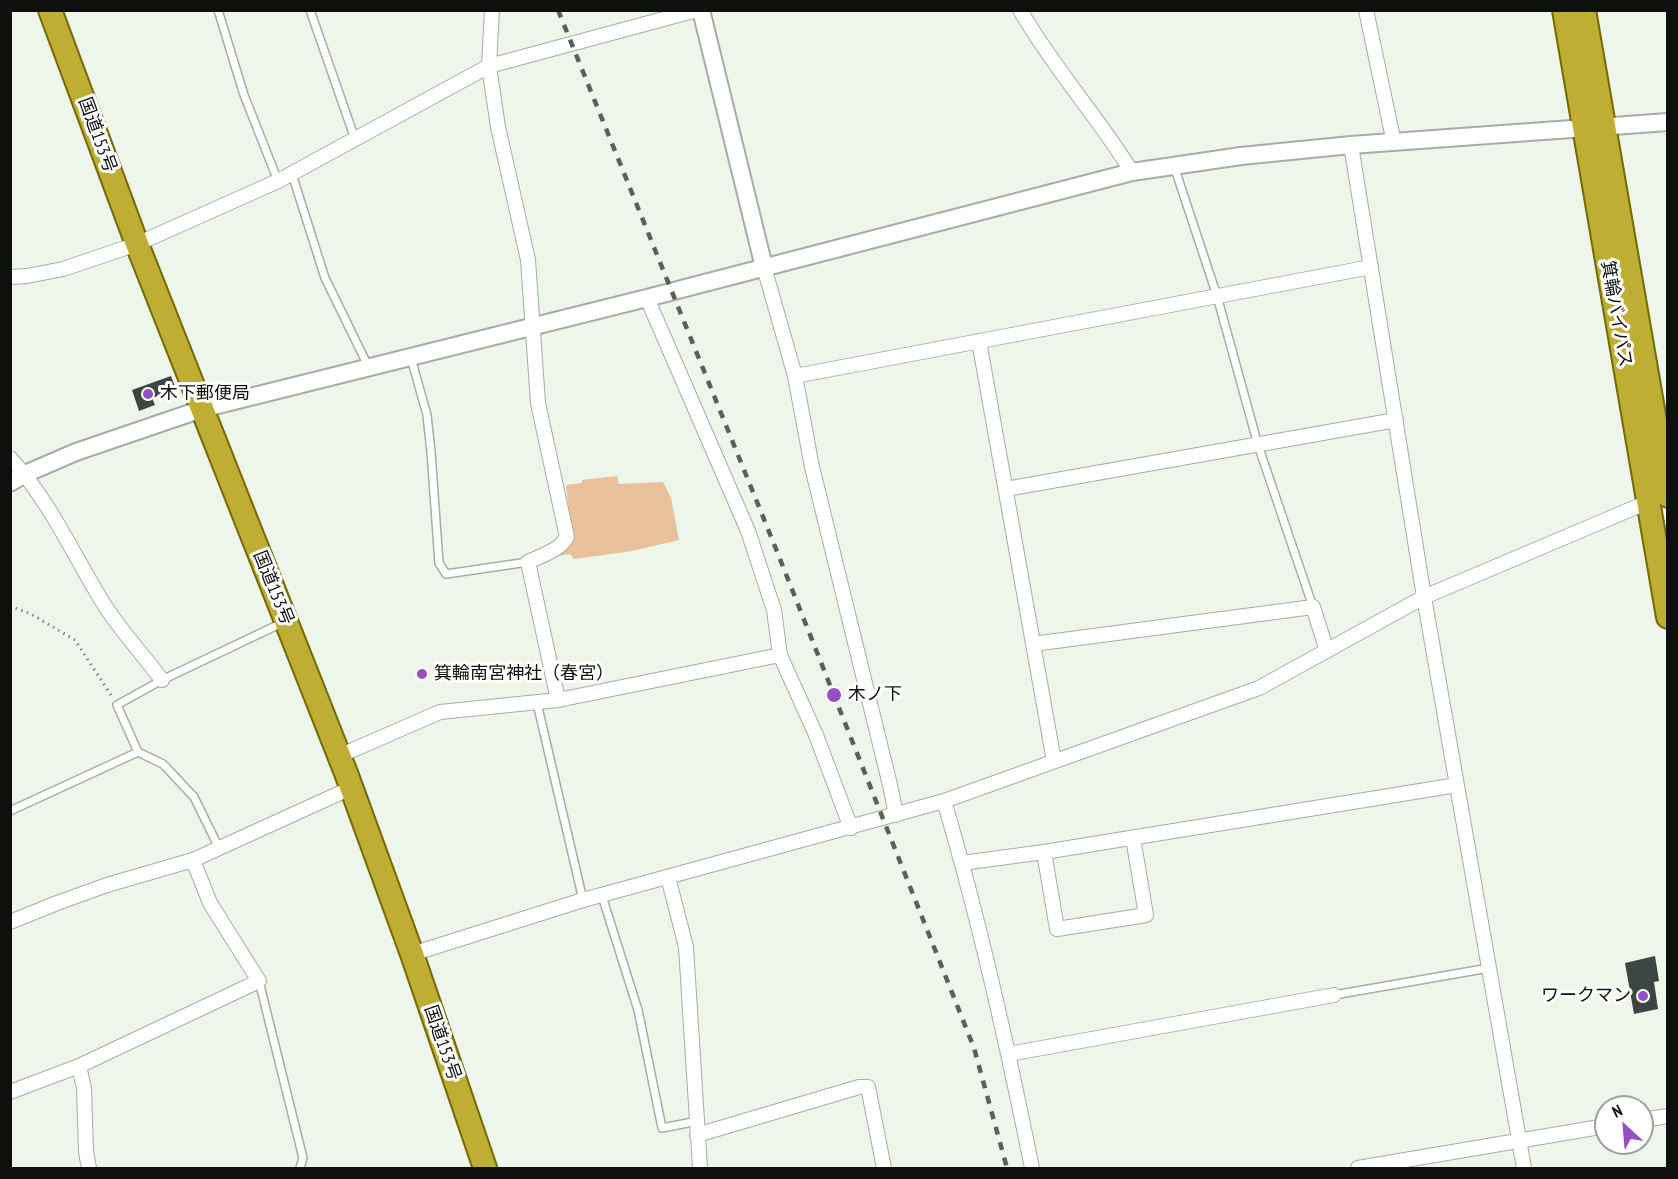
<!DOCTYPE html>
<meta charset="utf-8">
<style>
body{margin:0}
#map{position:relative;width:1678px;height:1179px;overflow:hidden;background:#eef5eb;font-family:"PT Sans Narrow",sans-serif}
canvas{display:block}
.frame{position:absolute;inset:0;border:12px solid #0e100d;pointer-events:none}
.north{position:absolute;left:1594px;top:1095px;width:60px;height:60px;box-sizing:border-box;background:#fff;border:2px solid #9f9f9e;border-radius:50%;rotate:334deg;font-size:16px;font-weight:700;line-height:24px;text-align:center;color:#0e100d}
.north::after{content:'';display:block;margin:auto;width:21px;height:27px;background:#964fc3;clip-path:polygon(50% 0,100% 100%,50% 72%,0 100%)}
</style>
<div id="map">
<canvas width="1678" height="1179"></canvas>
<div class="frame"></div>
<div class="north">N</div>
</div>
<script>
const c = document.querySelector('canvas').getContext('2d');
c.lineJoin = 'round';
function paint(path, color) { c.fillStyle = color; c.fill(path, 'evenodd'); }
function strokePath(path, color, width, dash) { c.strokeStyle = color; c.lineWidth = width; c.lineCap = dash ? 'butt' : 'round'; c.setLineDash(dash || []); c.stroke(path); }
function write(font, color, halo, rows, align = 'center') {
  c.font = font + ' "PT Sans Narrow","Noto Sans JP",sans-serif'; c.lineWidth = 6; c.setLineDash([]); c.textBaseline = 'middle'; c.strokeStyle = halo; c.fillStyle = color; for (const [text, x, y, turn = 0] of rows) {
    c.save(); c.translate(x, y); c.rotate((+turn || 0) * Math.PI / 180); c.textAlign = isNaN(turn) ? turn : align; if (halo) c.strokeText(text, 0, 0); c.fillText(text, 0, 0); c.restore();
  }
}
paint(new Path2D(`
 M 617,476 L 619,484 L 663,482 L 671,498 L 679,540 L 632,551 L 574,559 L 570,554 L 545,558 L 572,540 L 566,485 L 582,483 L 582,480 Z`), '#e9c19a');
paint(new Path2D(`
 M 171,376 L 176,389 L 152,398 L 155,405 L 139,411 L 132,390 Z
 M 1655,956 L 1659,981 L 1654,982 L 1658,1009 L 1634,1014 L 1625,963 Z`), '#3b4541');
const service = new Path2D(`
 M 218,10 L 244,95 L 278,181
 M 310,10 L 355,139
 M 1174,166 L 1217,296 L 1258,445 L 1313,607
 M 292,174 L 325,278 L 368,366
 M 411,358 L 427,415 L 431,452 L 439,563 L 446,574 L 528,562
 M 537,703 L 583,900
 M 10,811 L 138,752
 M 219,848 L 194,797 L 163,764 L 138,752 L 117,705 L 162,680 L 284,622
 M 602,896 L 638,1010 L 662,1128 L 698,1121
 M 259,981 L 303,1158 L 300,1168
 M 1334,995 L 1489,968`);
const minor = new Path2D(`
 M 492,10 L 489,66 L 498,127 L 528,260 L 538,403 L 567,537 C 559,551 542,555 528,562 L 558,700
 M 1020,10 C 1053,67 1097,116 1132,172
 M 1366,10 L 1394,143
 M 1351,145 L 1424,597 L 1524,1168
 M 764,267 L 795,376 L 812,467 L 890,785 L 896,815
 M 10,277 L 27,276 L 63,269 L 137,244 L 278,181 L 489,66 L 697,10
 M 647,298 L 748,531 L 774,610 L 780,655 L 816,735 L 851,828
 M 979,341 L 1054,761
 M 795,376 L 1371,267
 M 10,458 C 51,502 74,557 105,606 C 122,632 144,656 162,680
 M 1006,489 L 1396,420
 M 1033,644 L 1313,607 L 1327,651
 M 339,756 L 440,712 L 558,700 L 780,655
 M 944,801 C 980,922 1007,1045 1032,1168
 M 1044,852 L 1057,929 L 1146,915 L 1133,838
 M 962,863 L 1044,852 L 1457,785
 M 668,877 L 686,947 L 700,1168
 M 10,922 L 57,903 L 107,885 L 193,860 L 351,788
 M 412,954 L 583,900 L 944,801 L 1259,688 L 1424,597 L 1648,502
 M 1009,1054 L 1334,995
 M 79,1066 L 84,1088 L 86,1152 L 89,1168
 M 10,1092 L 79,1066 L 259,981 L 210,903 L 193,860
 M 1642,1120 L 1668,1116
 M 697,1135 L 859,1087 L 868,1087 L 884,1168
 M 1358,1168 L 1606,1126`);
const tertiary = new Path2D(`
 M 701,10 L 764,267
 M 10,483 L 25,474 L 76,452 L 202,409 L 647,298 L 1132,172 L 1241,156 L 1351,145 L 1668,122`);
const trunk = new Path2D(`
 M 50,10 L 137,244 L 346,773 L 412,954 L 485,1168
 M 1564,10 L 1668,617
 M 1584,10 L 1668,496`);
strokePath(service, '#a7ada4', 10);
strokePath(minor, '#a7ada4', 16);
strokePath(tertiary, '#a7ada4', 20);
strokePath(trunk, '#766a05', 26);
strokePath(new Path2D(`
 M 10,606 L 31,614 L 75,640 L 111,695`), '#80847e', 3, [1.5, 4.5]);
strokePath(service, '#fff', 7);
strokePath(minor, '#fff', 14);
strokePath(tertiary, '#fff', 16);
strokePath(trunk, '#beaf34', 22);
strokePath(new Path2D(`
 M 558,10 L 774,544 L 974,1048 L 1007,1168`), '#5b5f59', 4.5, [8, 8]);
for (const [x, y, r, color] of [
 [148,394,6,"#964fc3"],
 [422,674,6,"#964fc3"],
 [834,695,8,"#964fc3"],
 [1643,996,6,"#964fc3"]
]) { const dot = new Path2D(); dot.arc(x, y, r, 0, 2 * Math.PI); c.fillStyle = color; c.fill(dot); strokePath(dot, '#fff', 2); }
write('18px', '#0e100d', '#fff', [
 ["国道153号",97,135,70],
 ["箕輪バイパス",1616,314,80],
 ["国道153号",273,588,68],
 ["国道153号",442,1043,71]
]);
write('18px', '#0e100d', '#fff', [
 ["木下郵便局",160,394],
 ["箕輪南宮神社（春宮）",434,674],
 ["木ノ下",848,695],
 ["ワークマン",1631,996,"right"]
], 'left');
</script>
